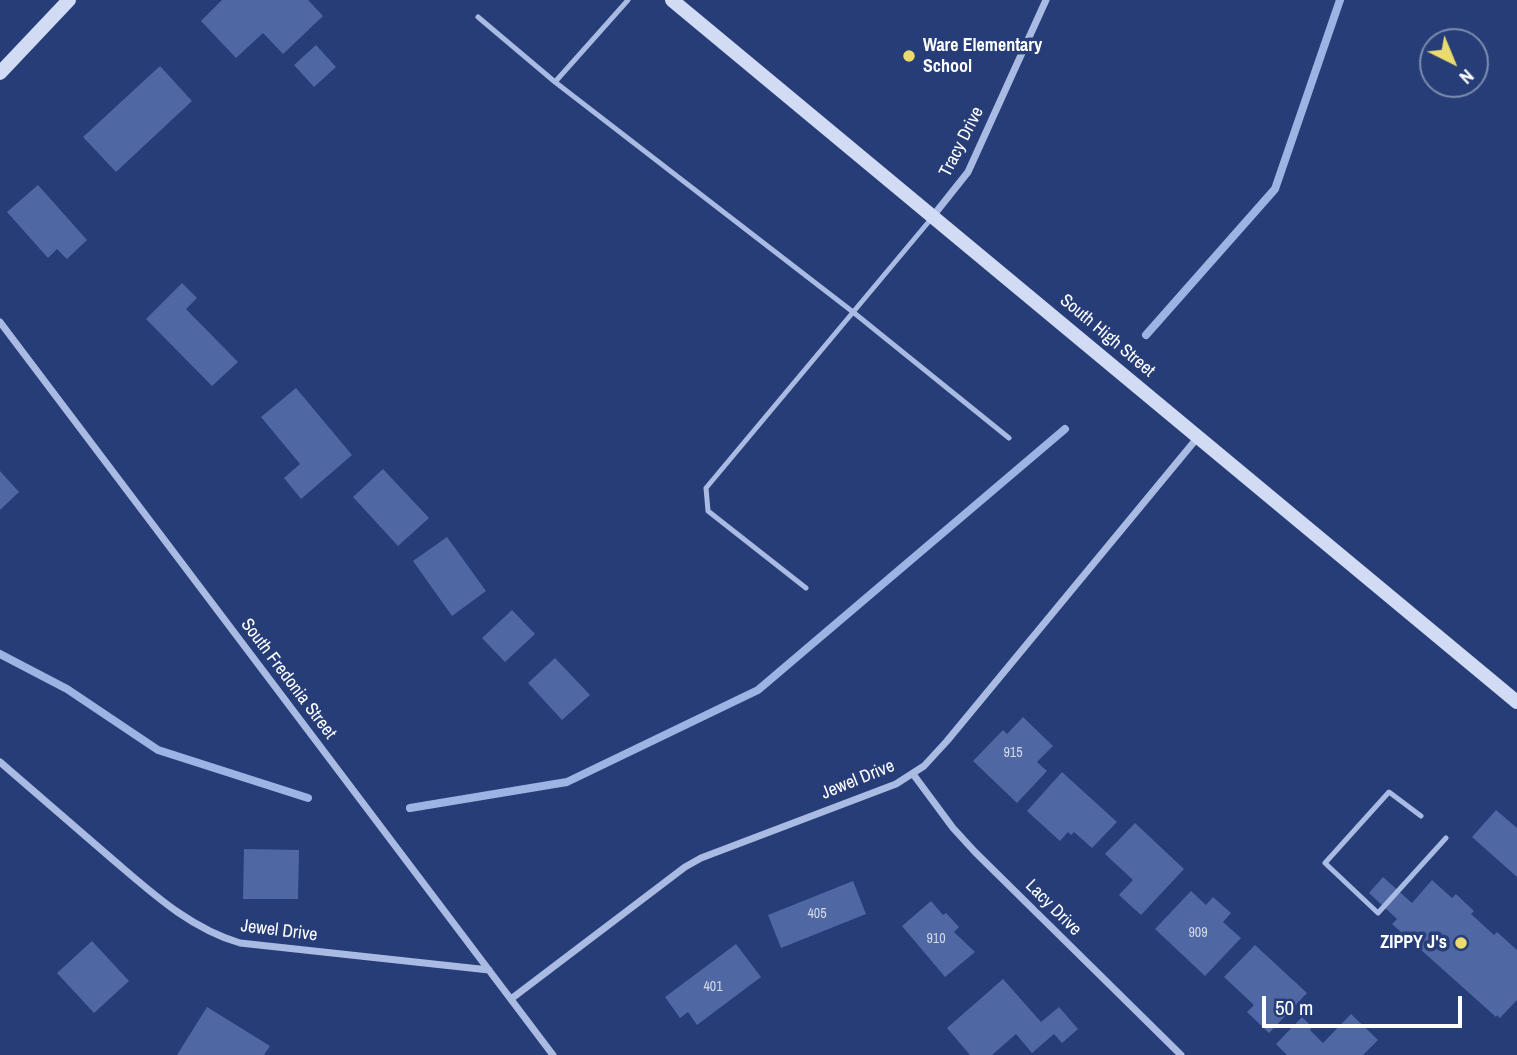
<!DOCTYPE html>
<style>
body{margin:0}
#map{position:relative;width:1517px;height:1055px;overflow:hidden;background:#263d78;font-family:"Archivo Narrow",sans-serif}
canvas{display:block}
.north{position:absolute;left:1419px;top:28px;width:70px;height:70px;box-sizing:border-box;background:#263d78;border:2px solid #7d8bae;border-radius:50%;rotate:137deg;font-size:19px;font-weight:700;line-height:28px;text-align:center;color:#fff}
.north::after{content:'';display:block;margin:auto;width:24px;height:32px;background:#ebdb6f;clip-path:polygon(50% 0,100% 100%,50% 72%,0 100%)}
.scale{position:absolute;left:1262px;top:996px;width:200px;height:32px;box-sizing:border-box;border:4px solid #fff;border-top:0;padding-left:9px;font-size:21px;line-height:24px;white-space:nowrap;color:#fff;-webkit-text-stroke:5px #263d78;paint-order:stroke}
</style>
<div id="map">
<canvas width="1517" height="1055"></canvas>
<div class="north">N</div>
<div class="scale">50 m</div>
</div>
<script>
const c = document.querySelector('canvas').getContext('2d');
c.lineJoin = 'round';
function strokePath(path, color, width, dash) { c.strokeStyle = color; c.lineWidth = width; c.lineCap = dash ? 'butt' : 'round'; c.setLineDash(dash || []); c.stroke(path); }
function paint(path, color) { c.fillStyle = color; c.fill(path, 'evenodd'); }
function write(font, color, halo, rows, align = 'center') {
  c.font = font + ' "Archivo Narrow",sans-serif'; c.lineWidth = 7; c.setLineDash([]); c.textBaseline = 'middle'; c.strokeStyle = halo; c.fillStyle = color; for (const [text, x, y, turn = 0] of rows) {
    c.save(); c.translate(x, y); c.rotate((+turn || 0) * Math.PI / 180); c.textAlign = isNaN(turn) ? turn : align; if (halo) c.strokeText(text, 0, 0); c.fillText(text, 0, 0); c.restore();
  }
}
strokePath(new Path2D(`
 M 1146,335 L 1275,189 L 1340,0
 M 0,654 L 67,689 L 158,750 L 308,798
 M 410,808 L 567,782 L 758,690 L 1065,429`), '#9db3e3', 8);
paint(new Path2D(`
 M 222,0 L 308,0 L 323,16 L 283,54 L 263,33 L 236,58 L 201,21 Z
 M 316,45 L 336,67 L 314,87 L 294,65 Z
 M 160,66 L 192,101 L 116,172 L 83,137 Z
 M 38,185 L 87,240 L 67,259 L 57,249 L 48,258 L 7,212 Z
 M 182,283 L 197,298 L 186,309 L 238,362 L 212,386 L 146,319 Z
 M 296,388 L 352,455 L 301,499 L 284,478 L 300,464 L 261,417 Z
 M 383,469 L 429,518 L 398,546 L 353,497 Z
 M 0,471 L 19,492 L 0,510 Z
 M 447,537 L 486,591 L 452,616 L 413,561 Z
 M 512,610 L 535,634 L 505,662 L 482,638 Z
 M 555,658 L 590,695 L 562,720 L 528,683 Z
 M 1023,717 L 1053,746 L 1037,762 L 1047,771 L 1017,803 L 973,761 L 1003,730 L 1007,734 Z
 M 1062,772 L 1117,822 L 1092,848 L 1074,832 L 1071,835 L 1068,832 L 1060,841 L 1027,811 Z
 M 1496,810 L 1517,828 L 1517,877 L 1472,837 Z
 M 1135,823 L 1184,869 L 1141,915 L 1119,895 L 1133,880 L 1105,854 Z
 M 244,849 L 299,850 L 298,899 L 243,899 Z
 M 1383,877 L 1412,903 L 1432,880 L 1452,898 L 1456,894 L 1474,911 L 1471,914 L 1494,935 L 1497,932 L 1517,950 L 1517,1000 L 1500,1018 L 1497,1015 L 1496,1017 L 1392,924 L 1397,919 L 1369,893 Z
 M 853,881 L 866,914 L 781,948 L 768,915 Z
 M 1191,891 L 1206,905 L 1213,897 L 1231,913 L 1223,922 L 1241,938 L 1205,976 L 1155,929 Z
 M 931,901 L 943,915 L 946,913 L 959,927 L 954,932 L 975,952 L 945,977 L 902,926 Z
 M 92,941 L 129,981 L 94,1013 L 57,973 Z
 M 736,944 L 761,977 L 697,1025 L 688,1012 L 680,1018 L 665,997 Z
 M 1255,945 L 1307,993 L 1269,1033 L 1247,1012 L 1254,1005 L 1224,977 Z
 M 1003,979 L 1041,1022 L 1059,1007 L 1078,1029 L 1062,1043 L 1054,1034 L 1032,1053 L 1016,1034 L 992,1055 L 970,1055 L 947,1028 Z
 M 207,1007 L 270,1046 L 264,1055 L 177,1055 Z
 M 1351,1014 L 1378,1040 L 1363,1055 L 1287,1055 L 1276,1044 L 1302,1017 L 1312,1027 L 1310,1030 L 1323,1043 Z`), '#4f67a2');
strokePath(new Path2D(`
 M 628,0 L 555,82 L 853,312 L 1009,438
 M 478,17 L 555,82
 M 806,588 L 708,511 L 706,488 L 931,219
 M 1421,816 L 1389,792 L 1325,863 L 1378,913 L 1446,838`), '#a9bae3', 5);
strokePath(new Path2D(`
 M 933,216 L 968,172 L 1046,0
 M 0,322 L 553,1055
 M 0,762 C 37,794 74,826 111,858 C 151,892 189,928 240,943 L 489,970
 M 913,774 L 953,828 L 975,852 L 1181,1055
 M 511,999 L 685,867 L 701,858 L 896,784 L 924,766 L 947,741 L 1198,437`), '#a9bae3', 7);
strokePath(new Path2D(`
 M 672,0 L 1517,702
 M 0,73 L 69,0`), '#d1dbf3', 14);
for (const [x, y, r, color] of [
 [909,56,7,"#ebdb6f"],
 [1461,943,7,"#ebdb6f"]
]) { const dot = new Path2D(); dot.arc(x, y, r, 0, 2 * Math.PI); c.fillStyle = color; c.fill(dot); strokePath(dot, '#263d78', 2.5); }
write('14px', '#d3d9e8', null, [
 ["915",1013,753],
 ["405",817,914],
 ["909",1198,933],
 ["910",936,939],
 ["401",713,987]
]);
write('bold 18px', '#fff', '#263d78', [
 ["Ware Elementary",923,46],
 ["School",923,67],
 ["ZIPPY J's",1447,943,"right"]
], 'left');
write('18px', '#fff', '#263d78', [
 ["Tracy Drive",962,142,-63],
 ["South High Street",1107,336,40],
 ["South Fredonia Street",288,679,53],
 ["Jewel Drive",858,780,-22],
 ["Lacy Drive",1053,908,45],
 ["Jewel Drive",279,931,7]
]);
</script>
